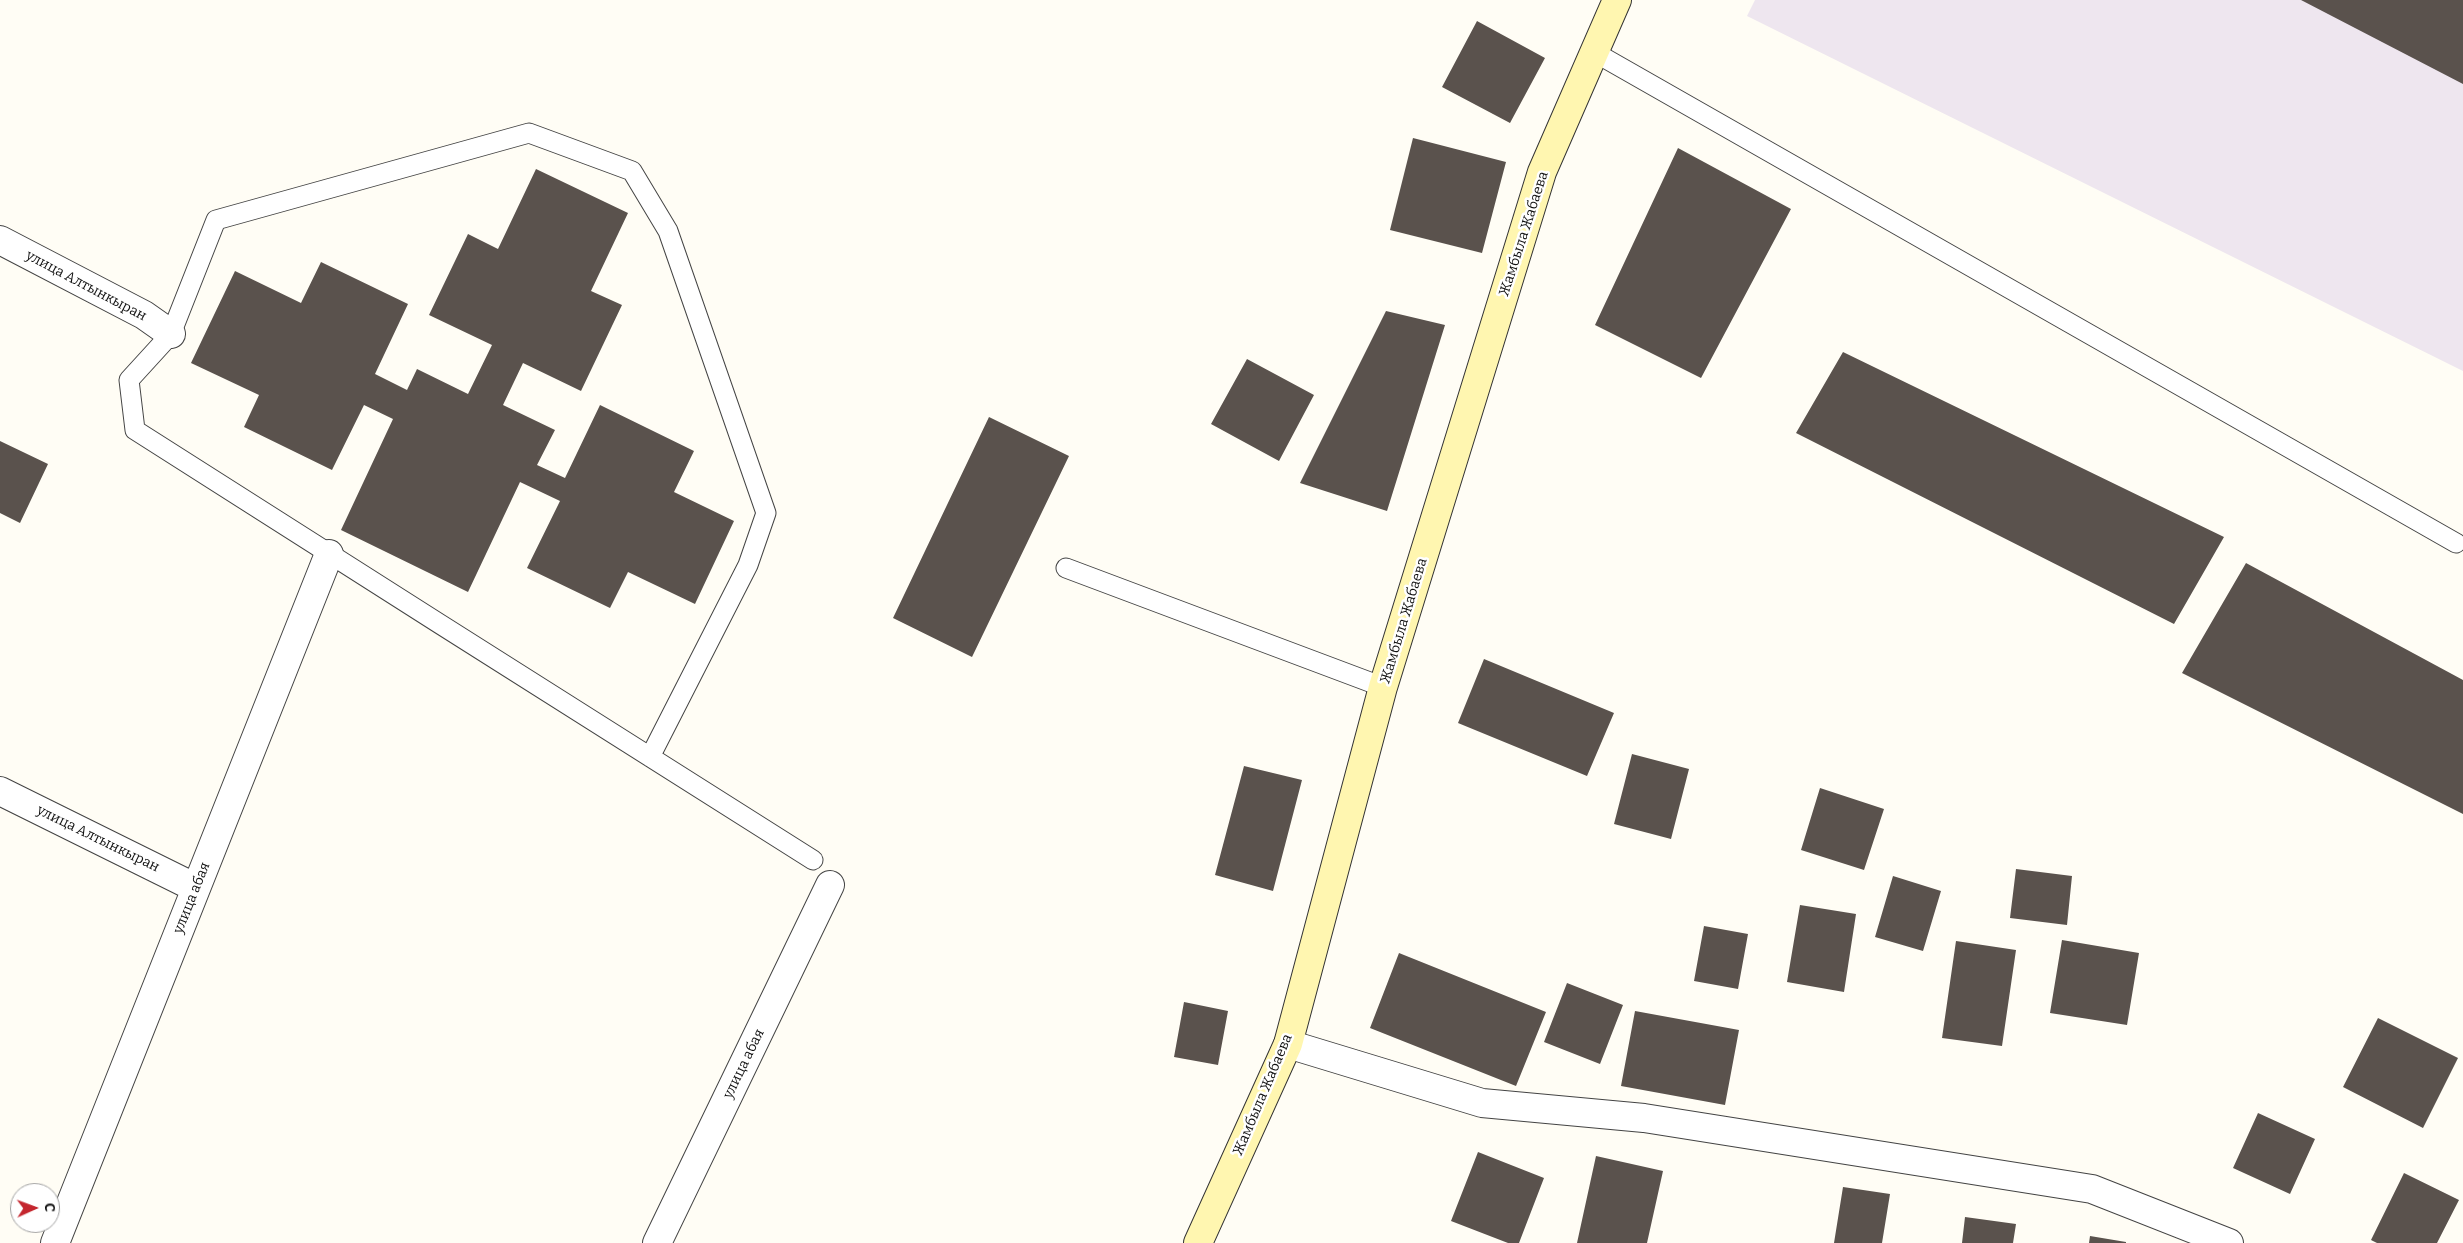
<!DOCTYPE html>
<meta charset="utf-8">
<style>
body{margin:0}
#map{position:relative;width:2463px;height:1243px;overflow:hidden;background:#fffdf5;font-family:Bitter,serif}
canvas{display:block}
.north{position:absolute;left:10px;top:1183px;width:50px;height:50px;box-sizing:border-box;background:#fff;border:1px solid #a0a0a0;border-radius:50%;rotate:88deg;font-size:14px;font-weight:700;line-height:20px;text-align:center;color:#111}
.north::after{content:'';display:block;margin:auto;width:18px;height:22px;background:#c4262e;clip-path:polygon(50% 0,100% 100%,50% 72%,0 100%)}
</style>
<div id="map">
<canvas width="2463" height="1243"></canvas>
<div class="north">С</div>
</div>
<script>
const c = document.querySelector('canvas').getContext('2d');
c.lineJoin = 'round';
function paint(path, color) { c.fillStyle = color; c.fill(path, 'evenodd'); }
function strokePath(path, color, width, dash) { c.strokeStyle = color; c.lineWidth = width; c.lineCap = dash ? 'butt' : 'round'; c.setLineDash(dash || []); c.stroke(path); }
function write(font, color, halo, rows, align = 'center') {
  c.font = font + ' Bitter,serif'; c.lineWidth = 5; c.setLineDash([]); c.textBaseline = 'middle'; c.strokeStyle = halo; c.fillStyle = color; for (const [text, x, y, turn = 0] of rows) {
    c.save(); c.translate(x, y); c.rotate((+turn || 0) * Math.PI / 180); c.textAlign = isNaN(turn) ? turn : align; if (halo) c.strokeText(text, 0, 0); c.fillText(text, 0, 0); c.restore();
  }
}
paint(new Path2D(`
 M 1755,0 L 2463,0 L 2463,371 L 1747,16 Z`), '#eee6ef');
paint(new Path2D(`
 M 2301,0 L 2463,0 L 2463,84 Z
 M 1477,21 L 1545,58 L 1510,123 L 1442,87 Z
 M 1413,138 L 1506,162 L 1482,253 L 1390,230 Z
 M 1678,148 L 1791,209 L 1701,378 L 1595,325 Z
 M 536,169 L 628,213 L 591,291 L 622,305 L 581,391 L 523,363 L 503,405 L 555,430 L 537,465 L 565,478 L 600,405 L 694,451 L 674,492 L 734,521 L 695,604 L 628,572 L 610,608 L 527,568 L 560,501 L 520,482 L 468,592 L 341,530 L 393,419 L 364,405 L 332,470 L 244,427 L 259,395 L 191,363 L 235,271 L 301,303 L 321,262 L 408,304 L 375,374 L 407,390 L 417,369 L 468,394 L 492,345 L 429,315 L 468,234 L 498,249 Z
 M 1386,311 L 1445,325 L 1387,511 L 1300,483 Z
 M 1843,352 L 2224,537 L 2174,624 L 1796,433 Z
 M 1247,359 L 1314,395 L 1279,461 L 1211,424 Z
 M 989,417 L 1069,456 L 972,657 L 893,618 Z
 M 0,441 L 48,464 L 20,523 L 0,513 Z
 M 2246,563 L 2463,680 L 2463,814 L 2182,673 Z
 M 1484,659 L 1614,713 L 1587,776 L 1458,723 Z
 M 1632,754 L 1689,769 L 1671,839 L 1614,824 Z
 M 1244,766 L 1302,780 L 1273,891 L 1215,875 Z
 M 1820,788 L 1884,809 L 1864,870 L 1801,850 Z
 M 2016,869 L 2072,876 L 2067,925 L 2010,918 Z
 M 1893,876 L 1941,891 L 1923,951 L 1875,937 Z
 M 1800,905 L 1856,914 L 1844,992 L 1787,982 Z
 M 1704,926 L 1748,934 L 1738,989 L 1694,981 Z
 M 2062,940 L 2139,953 L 2127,1025 L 2050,1013 Z
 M 1956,941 L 2016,950 L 2002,1046 L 1942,1038 Z
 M 1399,953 L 1546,1012 L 1516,1086 L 1370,1028 Z
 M 1567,983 L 1623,1005 L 1600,1064 L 1544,1042 Z
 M 1184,1002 L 1228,1011 L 1218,1065 L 1174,1057 Z
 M 1635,1011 L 1739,1030 L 1725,1105 L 1621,1086 Z
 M 2378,1018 L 2458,1058 L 2423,1128 L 2343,1087 Z
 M 2258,1113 L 2315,1139 L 2290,1194 L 2233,1168 Z
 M 1478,1152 L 1544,1178 L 1519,1243 L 1508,1243 L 1451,1221 Z
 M 1596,1156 L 1663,1171 L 1647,1243 L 1577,1243 Z
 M 2404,1173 L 2459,1200 L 2437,1243 L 2377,1243 L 2371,1240 Z
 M 1843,1187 L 1890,1194 L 1882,1243 L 1834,1243 Z
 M 1965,1217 L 2016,1224 L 2013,1243 L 1962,1243 Z
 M 2090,1236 L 2126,1242 L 2126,1243 L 2089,1243 Z`), '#5a524d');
const lane = new Path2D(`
 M 1594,52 L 2456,543
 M 1066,568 L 1383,687
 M 650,757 L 748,565 L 766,513 L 668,231 L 632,171 L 529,133 L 216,220 L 171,334 L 129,380 L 135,430 C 361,574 586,717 813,860`);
const street = new Path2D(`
 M 0,240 L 144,315 L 171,334
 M 0,791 L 196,888
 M 1288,1044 L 1482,1103 L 1644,1118 L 2092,1189 L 2229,1243
 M 55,1243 L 329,554
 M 657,1243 L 830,885`);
const secondary = new Path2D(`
 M 1198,1243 L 1288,1044 L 1383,687 L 1542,172 L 1617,0`);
strokePath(lane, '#444', 21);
strokePath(street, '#444', 30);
strokePath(secondary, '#333', 30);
strokePath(lane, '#fff', 19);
strokePath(street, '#fff', 28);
strokePath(secondary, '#fff6b0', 28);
write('14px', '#111', '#fff', [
 ["Жамбыла Жабаева",1524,234,-72],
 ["улица Алтынкыран",86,286,28],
 ["Жамбыла Жабаева",1404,621,-73],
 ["улица Алтынкыран",98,839,26],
 ["улица абая",192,898,-68],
 ["улица абая",744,1064,-64],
 ["Жамбыла Жабаева",1263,1095,-67]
]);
</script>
